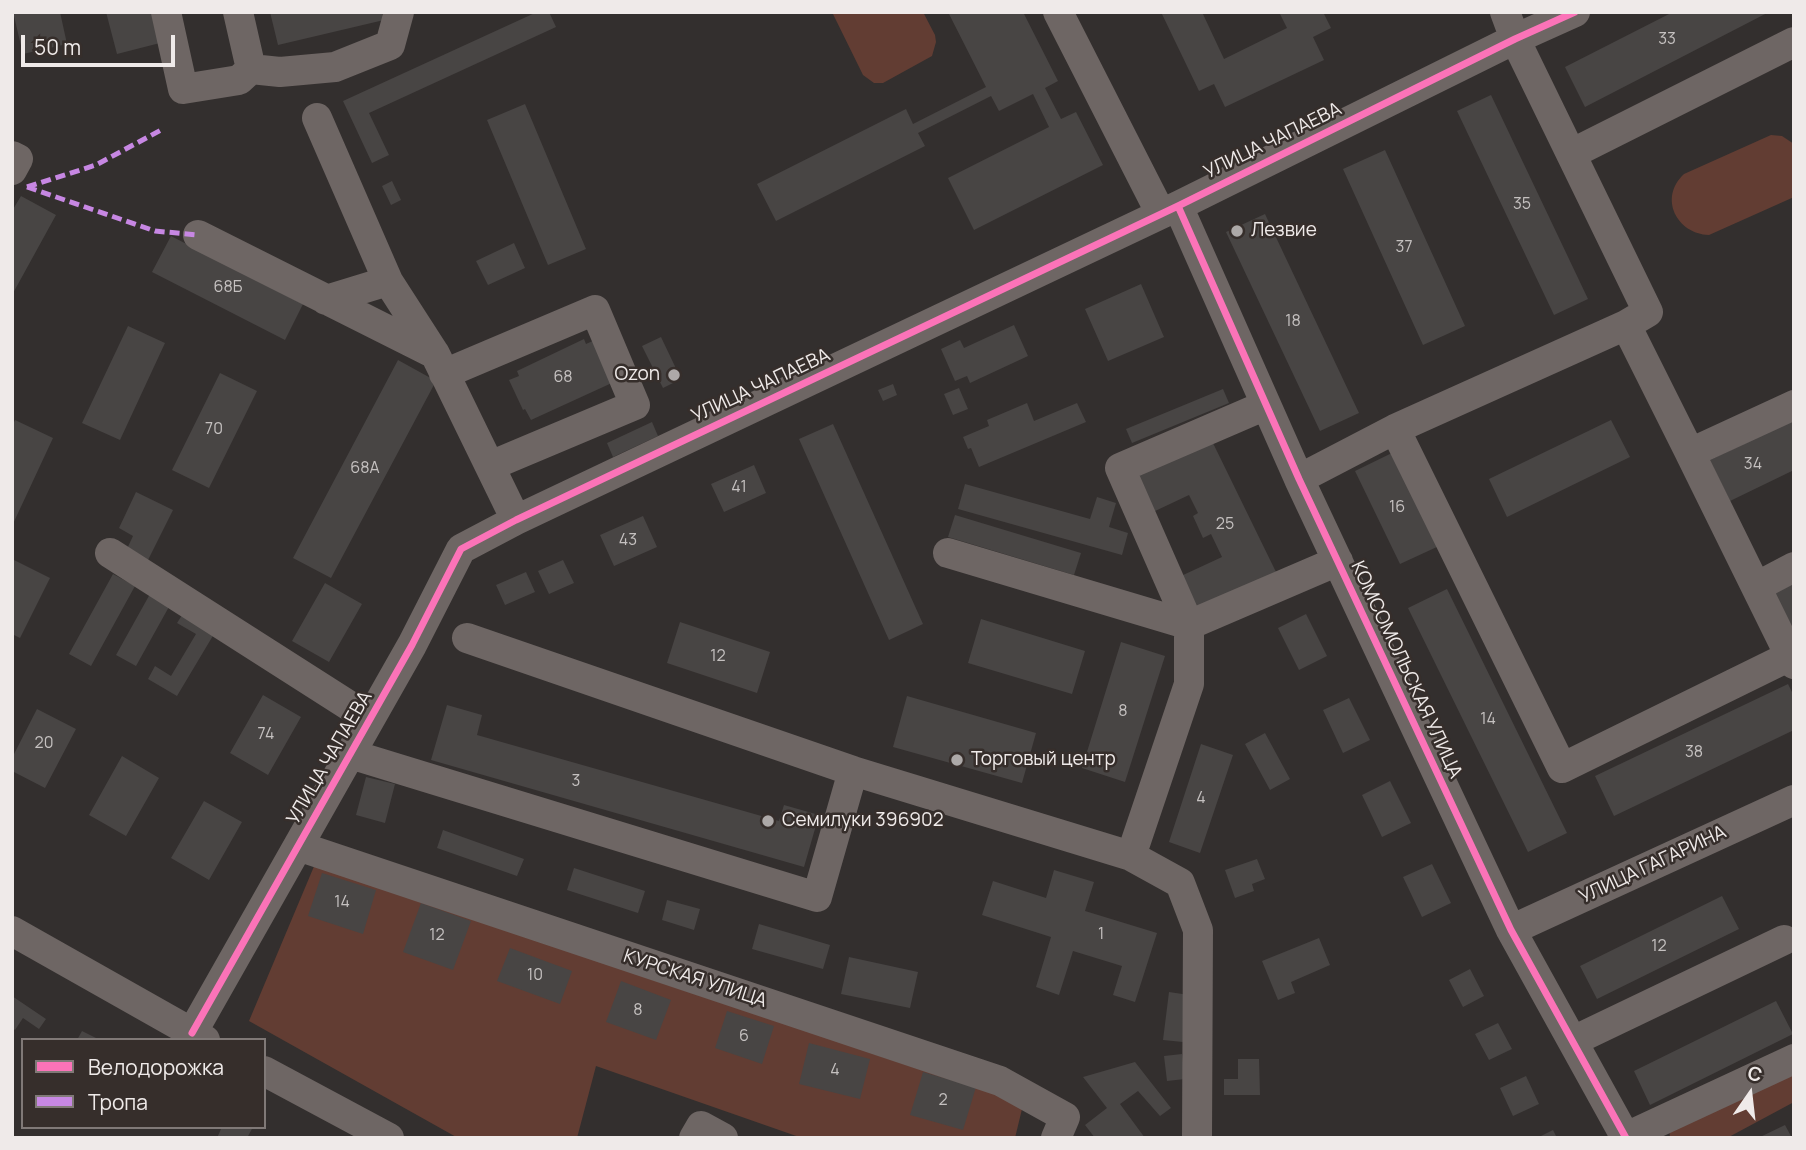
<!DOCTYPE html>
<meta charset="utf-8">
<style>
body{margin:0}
#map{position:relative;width:1806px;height:1150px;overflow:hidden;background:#332f2e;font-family:Manrope,sans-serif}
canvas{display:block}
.frame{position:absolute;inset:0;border:14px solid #efeae9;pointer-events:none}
.legend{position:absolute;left:21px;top:1038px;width:245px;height:91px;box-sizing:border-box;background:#362e2b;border:2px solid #807977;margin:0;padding:9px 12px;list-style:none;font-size:21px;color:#efeae9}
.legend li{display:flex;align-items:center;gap:14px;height:35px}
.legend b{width:35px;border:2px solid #807977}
.north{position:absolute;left:1715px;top:1059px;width:70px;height:70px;-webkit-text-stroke:5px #362e2b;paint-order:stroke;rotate:14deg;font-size:19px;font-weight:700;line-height:28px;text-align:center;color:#efeae9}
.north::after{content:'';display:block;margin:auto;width:24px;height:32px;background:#efeae9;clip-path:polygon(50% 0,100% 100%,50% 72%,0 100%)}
.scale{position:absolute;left:21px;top:35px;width:154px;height:32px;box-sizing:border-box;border:4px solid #efeae9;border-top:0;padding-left:9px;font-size:21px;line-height:24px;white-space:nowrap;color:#efeae9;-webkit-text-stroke:5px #362e2b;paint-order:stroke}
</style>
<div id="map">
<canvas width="1806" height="1150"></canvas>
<div class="frame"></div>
<ul class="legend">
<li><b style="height:9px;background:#fb73b8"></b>Велодорожка</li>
<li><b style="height:9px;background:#c787e3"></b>Тропа</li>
</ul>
<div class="north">С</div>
<div class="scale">50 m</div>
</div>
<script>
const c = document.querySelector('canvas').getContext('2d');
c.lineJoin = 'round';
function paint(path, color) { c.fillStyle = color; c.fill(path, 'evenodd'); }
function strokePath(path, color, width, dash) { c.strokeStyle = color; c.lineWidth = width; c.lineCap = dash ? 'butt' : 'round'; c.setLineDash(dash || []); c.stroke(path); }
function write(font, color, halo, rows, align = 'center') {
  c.font = font + ' Manrope,sans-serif'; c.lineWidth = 5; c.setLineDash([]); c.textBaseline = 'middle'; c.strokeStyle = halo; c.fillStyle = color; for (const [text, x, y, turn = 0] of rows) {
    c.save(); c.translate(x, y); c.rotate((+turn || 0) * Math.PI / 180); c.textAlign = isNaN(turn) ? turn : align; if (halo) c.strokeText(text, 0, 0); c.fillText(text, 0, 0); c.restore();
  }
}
paint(new Path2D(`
 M 832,12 L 923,12 L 935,35 L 936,42 L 932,56 L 883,83 L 874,83 L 863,75 Z
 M 1771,135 L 1782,136 L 1794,144 L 1794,197 L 1709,235 C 1677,234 1658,198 1684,174 Z
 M 315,864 L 1000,1095 L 1022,1109 L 1015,1138 L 802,1138 L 596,1066 L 577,1138 L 458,1138 L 249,1021 Z
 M 1794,1072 L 1794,1102 L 1727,1138 L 1670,1138 L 1669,1125 Z`), '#623d33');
paint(new Path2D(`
 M 13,12 L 60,12 L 67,44 L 23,54 Z
 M 106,12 L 152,12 L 160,43 L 117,54 Z
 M 270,12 L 382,12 L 384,20 L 278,45 Z
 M 537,12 L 549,12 L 556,27 L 369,113 L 389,155 L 372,163 L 343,101 Z
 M 948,12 L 1023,12 L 1058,81 L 1045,88 L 1061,119 L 1076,112 L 1103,165 L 974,230 L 948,178 L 1049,127 L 1033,94 L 999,111 L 991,96 L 918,133 L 925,146 L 776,221 L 757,184 L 906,109 L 913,124 L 986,87 Z
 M 1161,12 L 1202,12 L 1224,59 L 1287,28 L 1279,12 L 1323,12 L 1331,28 L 1313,37 L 1324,60 L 1225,107 L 1214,84 L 1199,91 Z
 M 1673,12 L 1769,12 L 1585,107 L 1565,67 Z
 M 1491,95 L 1588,299 L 1554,315 L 1457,111 Z
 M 525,104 L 586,249 L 548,265 L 487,120 Z
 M 1385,150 L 1465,326 L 1423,345 L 1343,169 Z
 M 392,181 L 401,200 L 391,205 L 382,186 Z
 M 21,196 L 56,215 L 12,295 L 12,211 Z
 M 1265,214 L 1359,413 L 1320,431 L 1226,232 Z
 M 171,236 L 303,304 L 285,340 L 152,272 Z
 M 514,243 L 525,268 L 488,285 L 476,261 Z
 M 1141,284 L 1164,337 L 1108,361 L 1085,309 Z
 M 1014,325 L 1028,356 L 970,383 L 967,376 L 955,381 L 941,349 L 960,340 L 964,348 Z
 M 128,326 L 165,343 L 120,440 L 82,423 Z
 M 661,337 L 681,379 L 663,388 L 642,346 Z
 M 584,339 L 586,344 L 597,339 L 614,382 L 531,420 L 525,409 L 523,410 L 509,380 L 519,376 L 517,371 Z
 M 398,360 L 436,381 L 331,578 L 293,558 Z
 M 220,373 L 257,391 L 209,488 L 172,470 Z
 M 893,384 L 897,395 L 883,401 L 878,390 Z
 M 959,388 L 968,409 L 953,415 L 944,394 Z
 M 1223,389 L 1229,403 L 1132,443 L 1126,429 Z
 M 1027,403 L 1034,421 L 1077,403 L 1086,422 L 979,467 L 971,448 L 968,449 L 963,437 L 989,426 L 987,420 Z
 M 15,420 L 53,438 L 12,526 L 12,426 Z
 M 1611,420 L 1630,457 L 1507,517 L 1489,479 Z
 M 1794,420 L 1794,470 L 1730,501 L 1710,460 Z
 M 652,422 L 658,436 L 613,457 L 607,443 Z
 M 833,424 L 923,624 L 889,640 L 799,439 Z
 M 1211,439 L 1276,572 L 1197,610 L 1181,576 L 1222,557 L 1211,534 L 1203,538 L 1193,516 L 1198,513 L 1189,495 L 1153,512 L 1135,476 Z
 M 1394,452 L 1439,546 L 1400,564 L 1355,471 Z
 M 754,465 L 766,493 L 724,512 L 711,484 Z
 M 965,484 L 1090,519 L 1097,497 L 1116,503 L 1109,527 L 1128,533 L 1122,555 L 958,509 Z
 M 136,492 L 173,510 L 147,562 L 126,551 L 133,536 L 119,528 Z
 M 955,515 L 1081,553 L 1074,575 L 948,537 Z
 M 643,516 L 657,547 L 614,566 L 600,535 Z
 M 12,559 L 50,578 L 20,638 L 12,634 Z
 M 563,560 L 574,583 L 549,594 L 538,571 Z
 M 526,572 L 535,592 L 505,605 L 496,585 Z
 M 113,574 L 135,586 L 91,666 L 69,654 Z
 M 325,583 L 362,604 L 329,662 L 292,641 Z
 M 1794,583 L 1794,637 L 1772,594 Z
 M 1447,589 L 1567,833 L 1528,852 L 1408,608 Z
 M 150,594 L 170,605 L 136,666 L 116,655 Z
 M 186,609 L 214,634 L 177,696 L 148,679 L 155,666 L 171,676 L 196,634 L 177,623 Z
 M 1306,614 L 1327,656 L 1299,670 L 1278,628 Z
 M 981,619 L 1085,651 L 1072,694 L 968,663 Z
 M 680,622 L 770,652 L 757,693 L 667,663 Z
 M 1121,642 L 1165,656 L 1125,782 L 1082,768 Z
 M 1788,684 L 1794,696 L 1794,730 L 1614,816 L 1595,776 Z
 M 263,695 L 301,717 L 268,775 L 230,753 Z
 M 907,696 L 1036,733 L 1022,783 L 893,747 Z
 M 1349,698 L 1370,740 L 1343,753 L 1323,710 Z
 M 447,705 L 482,715 L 477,735 L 779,821 L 784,805 L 819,815 L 804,867 L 431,760 Z
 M 37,709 L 76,729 L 45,788 L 12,771 L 12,758 Z
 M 1265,733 L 1290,779 L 1270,790 L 1245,744 Z
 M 1201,744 L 1233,755 L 1200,853 L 1169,842 Z
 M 122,756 L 159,778 L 126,836 L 89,815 Z
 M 366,777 L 395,784 L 385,823 L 356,815 Z
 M 1390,781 L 1411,823 L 1382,837 L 1362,795 Z
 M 204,801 L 242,822 L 209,880 L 171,858 Z
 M 443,830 L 524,859 L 517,876 L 437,848 Z
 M 1257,859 L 1265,879 L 1252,884 L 1254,891 L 1235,898 L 1225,870 Z
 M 1432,864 L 1451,903 L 1422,917 L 1403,877 Z
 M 574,868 L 645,891 L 638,913 L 567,890 Z
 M 1054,870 L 1094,882 L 1085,911 L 1157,933 L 1135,1002 L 1113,995 L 1122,966 L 1073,951 L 1059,995 L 1036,987 L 1051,937 L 982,915 L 993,881 L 1046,898 Z
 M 322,873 L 376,890 L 363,934 L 308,916 Z
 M 1722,896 L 1739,929 L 1597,999 L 1580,966 Z
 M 667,900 L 700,909 L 694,930 L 662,920 Z
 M 421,903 L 471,921 L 453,970 L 403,952 Z
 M 759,924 L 830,945 L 823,969 L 752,949 Z
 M 1319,938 L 1330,965 L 1291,982 L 1295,993 L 1278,1000 L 1262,961 Z
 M 510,948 L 572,971 L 560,1004 L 497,981 Z
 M 849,957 L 918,972 L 910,1008 L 841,994 Z
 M 1470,969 L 1484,996 L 1463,1007 L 1449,980 Z
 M 621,981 L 671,1000 L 656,1040 L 606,1022 Z
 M 1169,992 L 1189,995 L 1183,1042 L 1163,1040 Z
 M 12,996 L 46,1019 L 39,1029 L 23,1018 L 15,1030 L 12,1028 Z
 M 1776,1001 L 1793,1034 L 1650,1105 L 1634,1071 Z
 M 727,1011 L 774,1026 L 762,1064 L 715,1048 Z
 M 1498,1023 L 1512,1049 L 1489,1060 L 1475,1034 Z
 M 82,1031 L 100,1040 L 77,1040 Z
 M 809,1043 L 870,1059 L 860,1099 L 799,1084 Z
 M 1182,1054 L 1185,1079 L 1167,1081 L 1164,1056 Z
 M 1238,1059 L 1259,1059 L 1260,1095 L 1224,1095 L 1224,1079 L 1238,1079 Z
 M 1135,1062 L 1171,1108 L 1160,1116 L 1138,1091 L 1120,1104 L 1145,1138 L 1095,1138 L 1085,1125 L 1107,1108 L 1083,1077 Z
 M 923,1072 L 976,1087 L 963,1130 L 910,1115 Z
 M 1526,1076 L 1539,1104 L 1513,1116 L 1500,1088 Z
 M 1785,1125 L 1792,1138 L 1758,1138 Z
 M 217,1127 L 253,1127 L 247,1138 L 217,1138 L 221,1129 Z
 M 1553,1130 L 1557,1138 L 1537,1138 Z`), '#484544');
strokePath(new Path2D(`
 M 166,12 L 183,89 L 239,80 L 251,69
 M 238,12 L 251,69 L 280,72 L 335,67 L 390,45 L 399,12
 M 1058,12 L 1161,214
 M 317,118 L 388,281 L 435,354 L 516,520
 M 1571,154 L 1794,42
 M 12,156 L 18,159 L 12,170
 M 1178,206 L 1299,479 L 1511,930 L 1626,1138
 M 198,235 L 435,354
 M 326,300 L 388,281
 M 1626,325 L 1690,453
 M 444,374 L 595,310 L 635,405 L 490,466
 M 1266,405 L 1120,468 L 1189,625 L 1338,561
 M 1794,405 L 1690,453 L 1794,664
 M 1395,429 L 1562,768 L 1790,656
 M 1299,479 L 1395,429 L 1626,325 L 1648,312 L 1515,39 L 1505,12
 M 110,553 L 370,719
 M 948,553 L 1189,625 L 1189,684 L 1131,856
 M 1756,587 L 1794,567
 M 350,754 L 817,897 L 853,771 L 467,638
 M 853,771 L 1131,856 L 1180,883 L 1198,930 L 1197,1138
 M 298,846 L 1000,1081 L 1065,1117 L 1056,1138
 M 1511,930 L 1794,800
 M 12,931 L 205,1040
 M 192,1033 L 412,645 L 461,549 L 516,520 L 1178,206 L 1515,39 L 1575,12
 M 1573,1041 L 1784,940
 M 264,1071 L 389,1138
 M 1626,1137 L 1794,1059
 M 694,1138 L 701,1126 L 723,1138`), '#6e6664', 30);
strokePath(new Path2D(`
 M 27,187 L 155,231 L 198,235
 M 27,187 L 96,165 L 161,130`), '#c787e3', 5, [10, 5]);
strokePath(new Path2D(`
 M 1178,206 L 1299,479 L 1511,930 L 1626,1138
 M 192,1033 L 412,645 L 461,549 L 516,520 L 1178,206 L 1515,39 L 1575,12`), '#fb73b8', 7);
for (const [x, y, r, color] of [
 [1237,231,7,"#ada9a8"],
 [674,375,7,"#ada9a8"],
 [957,760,7,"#ada9a8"],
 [768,821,7,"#ada9a8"]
]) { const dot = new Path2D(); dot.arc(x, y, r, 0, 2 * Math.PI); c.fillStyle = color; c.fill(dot); strokePath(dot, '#362e2b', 2.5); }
write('16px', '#c5c1c0', null, [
 ["33",1667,40],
 ["35",1522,205],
 ["37",1404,248],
 ["68Б",228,288],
 ["18",1293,322],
 ["68",563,378],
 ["70",214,430],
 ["34",1753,465],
 ["68А",365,469],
 ["41",739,488],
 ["16",1397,508],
 ["25",1225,525],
 ["43",628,541],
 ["12",718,657],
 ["8",1123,712],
 ["14",1488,720],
 ["74",266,735],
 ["20",44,744],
 ["38",1694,753],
 ["3",576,782],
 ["4",1201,799],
 ["14",342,903],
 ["1",1101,935],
 ["12",437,936],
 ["12",1659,947],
 ["10",535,976],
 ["8",638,1011],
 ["6",744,1037],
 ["4",835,1071],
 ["2",943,1101]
]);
write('19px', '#efeae9', '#362e2b', [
 ["УЛИЦА ЧАПАЕВА",1273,141,-26],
 ["УЛИЦА ЧАПАЕВА",761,386,-25],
 ["КОМСОМОЛЬСКАЯ УЛИЦА",1406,670,65],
 ["УЛИЦА ЧАПАЕВА",330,758,-60],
 ["УЛИЦА ГАГАРИНА",1653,865,-25],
 ["КУРСКАЯ УЛИЦА",695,979,18]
]);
write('19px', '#efeae9', '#362e2b', [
 ["Лезвие",1251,231],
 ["Ozon",660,375,"right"],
 ["Торговый центр",971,760],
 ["Семилуки 396902",782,821]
], 'left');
</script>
